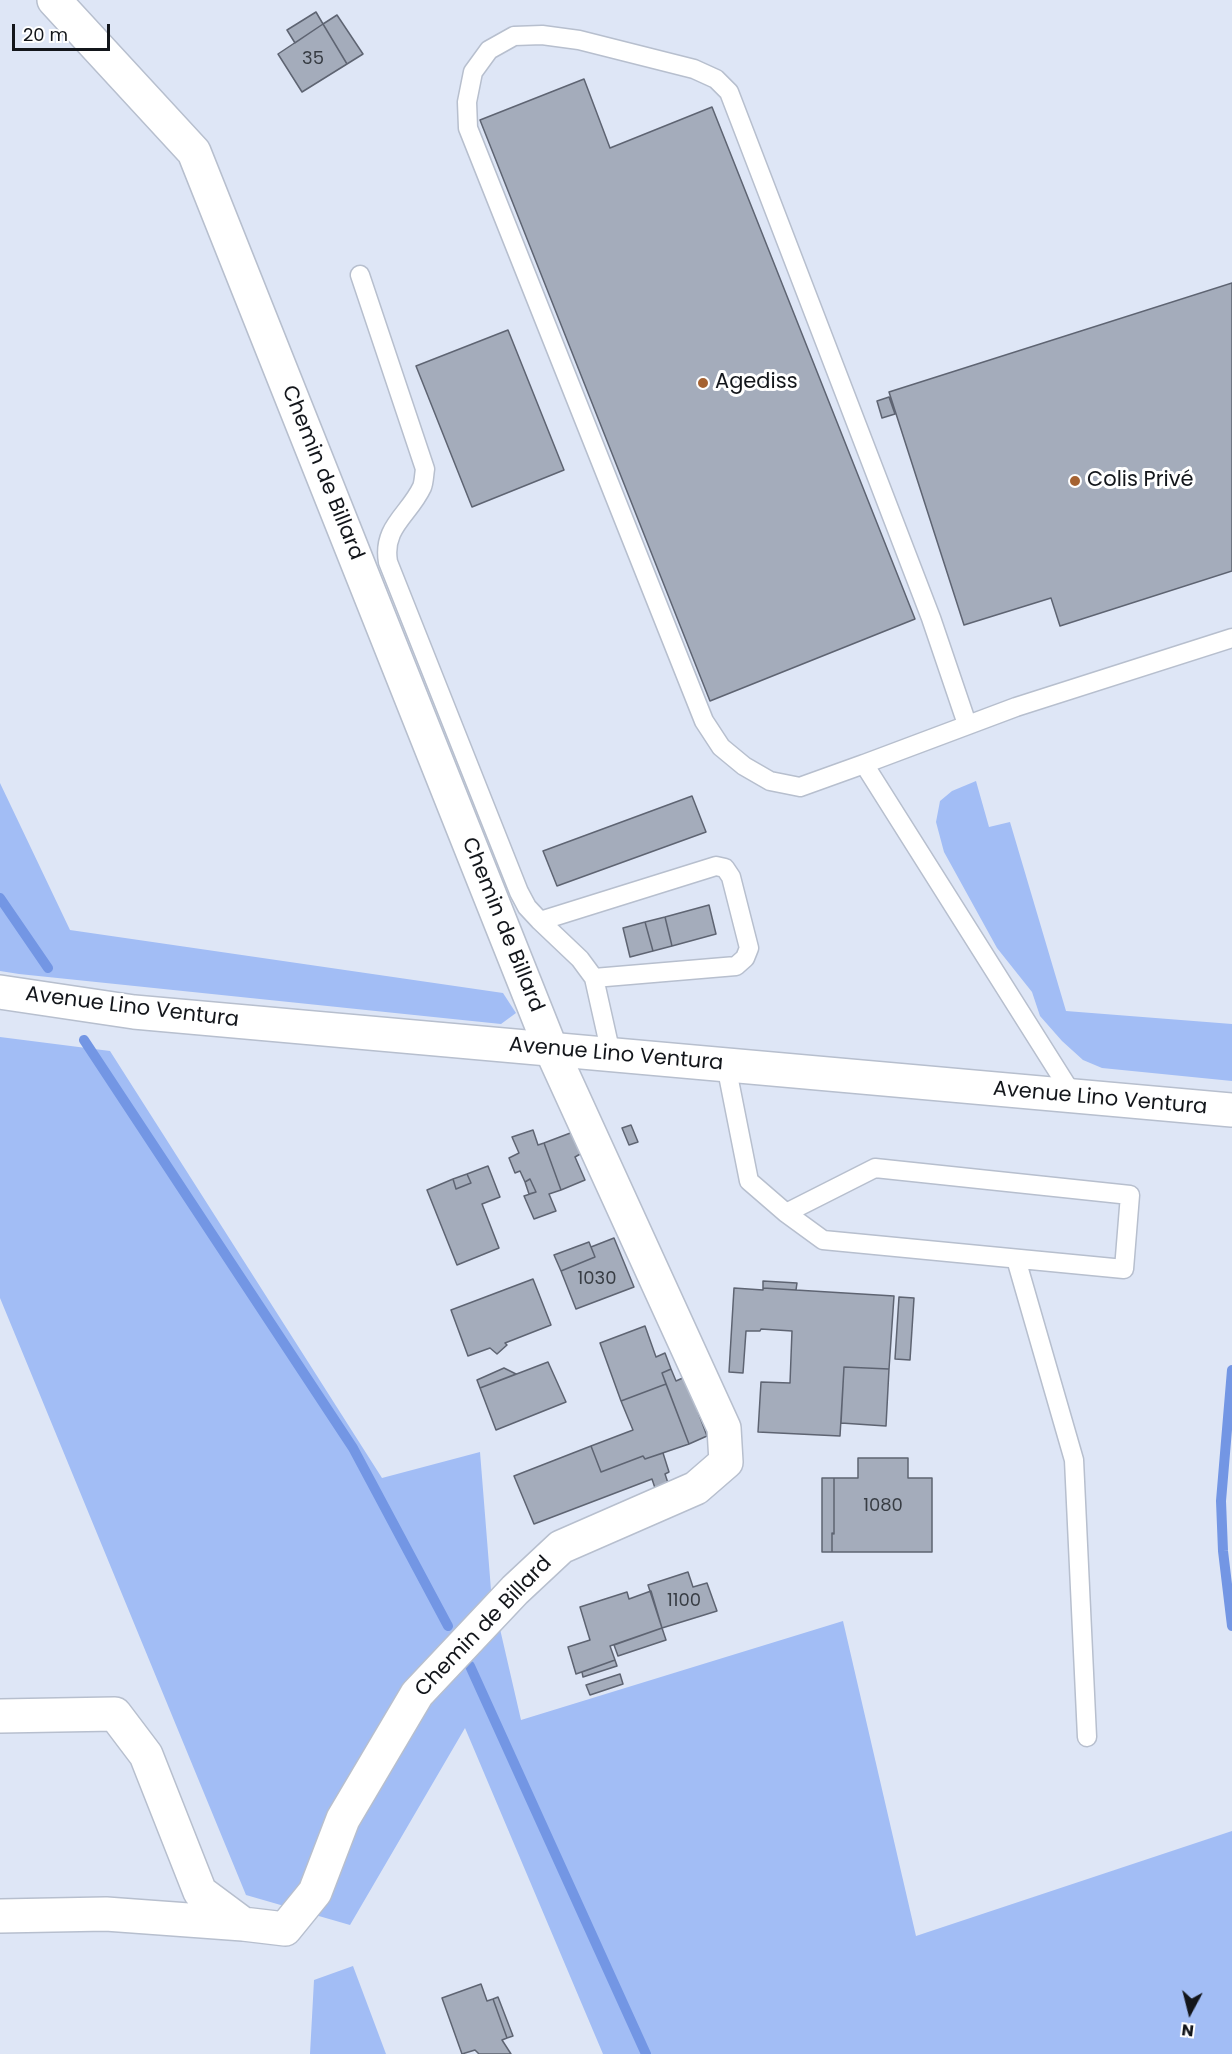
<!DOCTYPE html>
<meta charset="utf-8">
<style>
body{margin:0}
#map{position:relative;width:1232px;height:2054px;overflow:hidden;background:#dee6f6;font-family:Poppins,sans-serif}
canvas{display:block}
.north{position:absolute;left:1160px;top:1982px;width:60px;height:60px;-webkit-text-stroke:4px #fff;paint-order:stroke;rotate:187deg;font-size:16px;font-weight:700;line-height:24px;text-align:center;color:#13161b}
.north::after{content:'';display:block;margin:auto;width:21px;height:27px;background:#13161b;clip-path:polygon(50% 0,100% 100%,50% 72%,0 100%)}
.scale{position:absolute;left:12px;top:24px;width:98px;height:27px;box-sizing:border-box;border:3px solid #13161b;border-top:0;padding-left:8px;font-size:18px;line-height:21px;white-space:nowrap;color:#13161b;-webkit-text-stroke:4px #fff;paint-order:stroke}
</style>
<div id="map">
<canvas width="1232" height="2054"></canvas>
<div class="north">N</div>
<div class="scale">20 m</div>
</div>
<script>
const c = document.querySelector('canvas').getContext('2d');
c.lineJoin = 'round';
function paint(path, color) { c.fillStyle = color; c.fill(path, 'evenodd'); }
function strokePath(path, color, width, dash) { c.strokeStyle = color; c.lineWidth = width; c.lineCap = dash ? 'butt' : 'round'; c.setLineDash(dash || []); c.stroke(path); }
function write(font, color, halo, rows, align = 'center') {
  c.font = font + ' Poppins,sans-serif'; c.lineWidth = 6; c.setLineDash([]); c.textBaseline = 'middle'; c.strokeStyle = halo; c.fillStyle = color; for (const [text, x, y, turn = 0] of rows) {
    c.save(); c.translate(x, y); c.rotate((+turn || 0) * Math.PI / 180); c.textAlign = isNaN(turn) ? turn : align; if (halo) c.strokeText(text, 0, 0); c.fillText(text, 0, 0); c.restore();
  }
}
paint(new Path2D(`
 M 976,781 L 989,827 L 1010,822 L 1066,1011 L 1232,1024 L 1232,1081 L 1102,1068 L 1083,1060 L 1062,1041 L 1040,1016 L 1032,992 L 997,948 L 944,852 L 936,822 L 940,801 L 952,791 Z
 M 0,783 L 70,930 L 503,993 L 516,1013 L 501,1024 L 19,974 L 0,971 Z
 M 0,1037 L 110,1051 L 382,1478 L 480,1452 L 491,1590 L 521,1720 L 843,1621 L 916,1936 L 1232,1831 L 1232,2054 L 603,2054 L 465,1728 L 350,1925 L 246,1895 L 0,1298 Z
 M 353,1966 L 386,2054 L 310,2054 L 314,1980 Z`), '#a2bdf5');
strokePath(new Path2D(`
 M 0,898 L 48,968
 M 84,1040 L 353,1448 L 448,1626
 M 1232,1370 L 1221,1501 L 1223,1551 L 1232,1626
 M 470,1666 L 646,2054`), '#7396e4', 10);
const building = new Path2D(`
 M 316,12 L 323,24 L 295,43 L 287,30 Z
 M 337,15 L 363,54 L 347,64 L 323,24 Z
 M 323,24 L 347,64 L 302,92 L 278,54 Z
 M 584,79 L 610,148 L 712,107 L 915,619 L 710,701 L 480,120 Z
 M 1232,283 L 1232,571 L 1060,626 L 1051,598 L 964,625 L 889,392 Z
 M 508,330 L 564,470 L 472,507 L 416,366 Z
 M 889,397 L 895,414 L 882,418 L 877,401 Z
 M 692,796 L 706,832 L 557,886 L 543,851 Z
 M 709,905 L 716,934 L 672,946 L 665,917 Z
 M 665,917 L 672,946 L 653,951 L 645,922 Z
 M 645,922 L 653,951 L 630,957 L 623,928 Z
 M 631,1125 L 638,1142 L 629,1145 L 622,1128 Z
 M 533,1130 L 538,1145 L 544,1143 L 561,1190 L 549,1194 L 556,1211 L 534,1219 L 524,1196 L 536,1192 L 530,1179 L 525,1182 L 520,1171 L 515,1173 L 509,1158 L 519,1153 L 512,1137 Z
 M 573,1132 L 582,1153 L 575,1157 L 585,1180 L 561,1190 L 544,1143 Z
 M 488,1166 L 500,1197 L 482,1204 L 499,1248 L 457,1265 L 427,1190 L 453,1179 L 456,1189 L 471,1183 L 467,1174 Z
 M 467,1174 L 471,1183 L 456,1189 L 453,1179 Z
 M 530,1179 L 536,1192 L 529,1194 L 525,1182 Z
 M 614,1238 L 634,1287 L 576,1309 L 561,1271 L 595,1257 L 591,1247 Z
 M 589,1242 L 595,1257 L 561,1271 L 554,1255 Z
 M 533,1279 L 551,1325 L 505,1343 L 507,1345 L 497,1354 L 490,1348 L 468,1356 L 451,1310 Z
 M 763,1281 L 797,1283 L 796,1290 L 763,1288 Z
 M 734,1288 L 763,1290 L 763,1288 L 894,1296 L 889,1369 L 844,1367 L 840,1436 L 758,1432 L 761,1382 L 790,1383 L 792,1331 L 761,1329 L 760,1331 L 746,1331 L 743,1373 L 729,1372 Z
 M 899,1297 L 914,1298 L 910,1360 L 895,1359 Z
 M 645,1326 L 656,1357 L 665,1353 L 671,1369 L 662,1373 L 666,1384 L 621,1401 L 600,1343 Z
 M 548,1362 L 566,1402 L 496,1430 L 480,1388 Z
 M 844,1367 L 889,1369 L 886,1426 L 841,1423 Z
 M 504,1368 L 516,1374 L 480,1388 L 477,1380 Z
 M 671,1369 L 676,1381 L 685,1377 L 707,1436 L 689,1444 L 662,1373 Z
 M 666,1384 L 689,1444 L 645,1459 L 643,1456 L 601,1472 L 591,1446 L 633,1430 L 621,1401 Z
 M 591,1446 L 601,1472 L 643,1456 L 645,1459 L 663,1453 L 669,1472 L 665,1474 L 668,1483 L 655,1488 L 652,1479 L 534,1524 L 514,1476 Z
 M 858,1458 L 908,1458 L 908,1478 L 932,1478 L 932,1552 L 832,1552 L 832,1533 L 834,1534 L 834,1478 L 858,1478 Z
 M 822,1478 L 834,1478 L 834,1534 L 832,1533 L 832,1552 L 822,1552 Z
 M 688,1572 L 693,1587 L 707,1583 L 717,1611 L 662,1628 L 648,1585 Z
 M 651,1591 L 662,1628 L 610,1646 L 615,1660 L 576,1674 L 568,1647 L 590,1640 L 580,1607 L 627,1592 L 629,1599 Z
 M 662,1628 L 666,1640 L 618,1656 L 614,1645 Z
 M 615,1660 L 617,1666 L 583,1677 L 582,1672 Z
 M 620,1674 L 623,1684 L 590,1695 L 586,1685 Z
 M 481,1984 L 487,2001 L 493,1999 L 507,2038 L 502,2040 L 511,2054 L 479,2054 L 475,2050 L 462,2054 L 442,1998 Z
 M 498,1997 L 513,2036 L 507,2038 L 493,1999 Z`);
paint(building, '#a4acbb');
strokePath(building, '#5e6472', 1.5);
const lane = new Path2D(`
 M 360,275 L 425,469 C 424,475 424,482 422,487 C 409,515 382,527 388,562 L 519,892 L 527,907 L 540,921
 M 864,764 L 800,787 L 770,781 L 744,766 L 721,747 L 704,721 L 468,128 L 467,102 L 473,72 L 489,50 L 514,36 L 542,35 L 579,40 L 694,69 L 716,79 L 729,92 L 931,618 L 967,724
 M 594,978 L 736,966 L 745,958 L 749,948 L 731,877 L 725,868 L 716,866 L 540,921 L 580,959 L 594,978 L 611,1054
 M 726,1065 L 749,1181 L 786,1213 L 823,1240 L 1124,1269 L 1130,1195 L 875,1168 L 786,1213
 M 1074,1097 L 864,764 L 1016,707 L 1232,638
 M 1016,1259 L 1074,1460 L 1087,1737`);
const street = new Path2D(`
 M 0,1716 L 115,1714 L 146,1755 L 200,1892 L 243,1924 L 285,1929 L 315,1892 L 343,1819 L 417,1694 L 515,1590 L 561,1547 L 696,1488 L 726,1462 L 724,1428 L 551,1049 L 194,152 L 54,0
 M 0,1916 L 106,1914 L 243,1924`);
const secondary = new Path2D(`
 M 0,992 L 134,1012 L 1232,1110`);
strokePath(lane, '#b7bfce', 21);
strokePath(street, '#b7bfce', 36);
strokePath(secondary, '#b7bfce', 36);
strokePath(lane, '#fff', 18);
strokePath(street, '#fff', 33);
strokePath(secondary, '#fff', 33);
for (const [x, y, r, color] of [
 [703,383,6,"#a56231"],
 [1075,481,6,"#a56231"]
]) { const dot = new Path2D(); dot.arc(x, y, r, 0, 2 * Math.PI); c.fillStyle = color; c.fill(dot); strokePath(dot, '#fff', 2); }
write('18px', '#373c43', null, [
 ["35",313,59],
 ["1030",597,1279],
 ["1080",883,1506],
 ["1100",684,1601]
]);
write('21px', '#13161b', '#fff', [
 ["Agediss",715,383],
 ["Colis Privé",1087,481]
], 'left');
write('21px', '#13161b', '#fff', [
 ["Chemin de Billard",322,473,68],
 ["Chemin de Billard",502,925,68],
 ["Avenue Lino Ventura",132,1008,7],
 ["Avenue Lino Ventura",616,1055,5],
 ["Avenue Lino Ventura",1100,1099,5],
 ["Chemin de Billard",484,1627,-46]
]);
</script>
